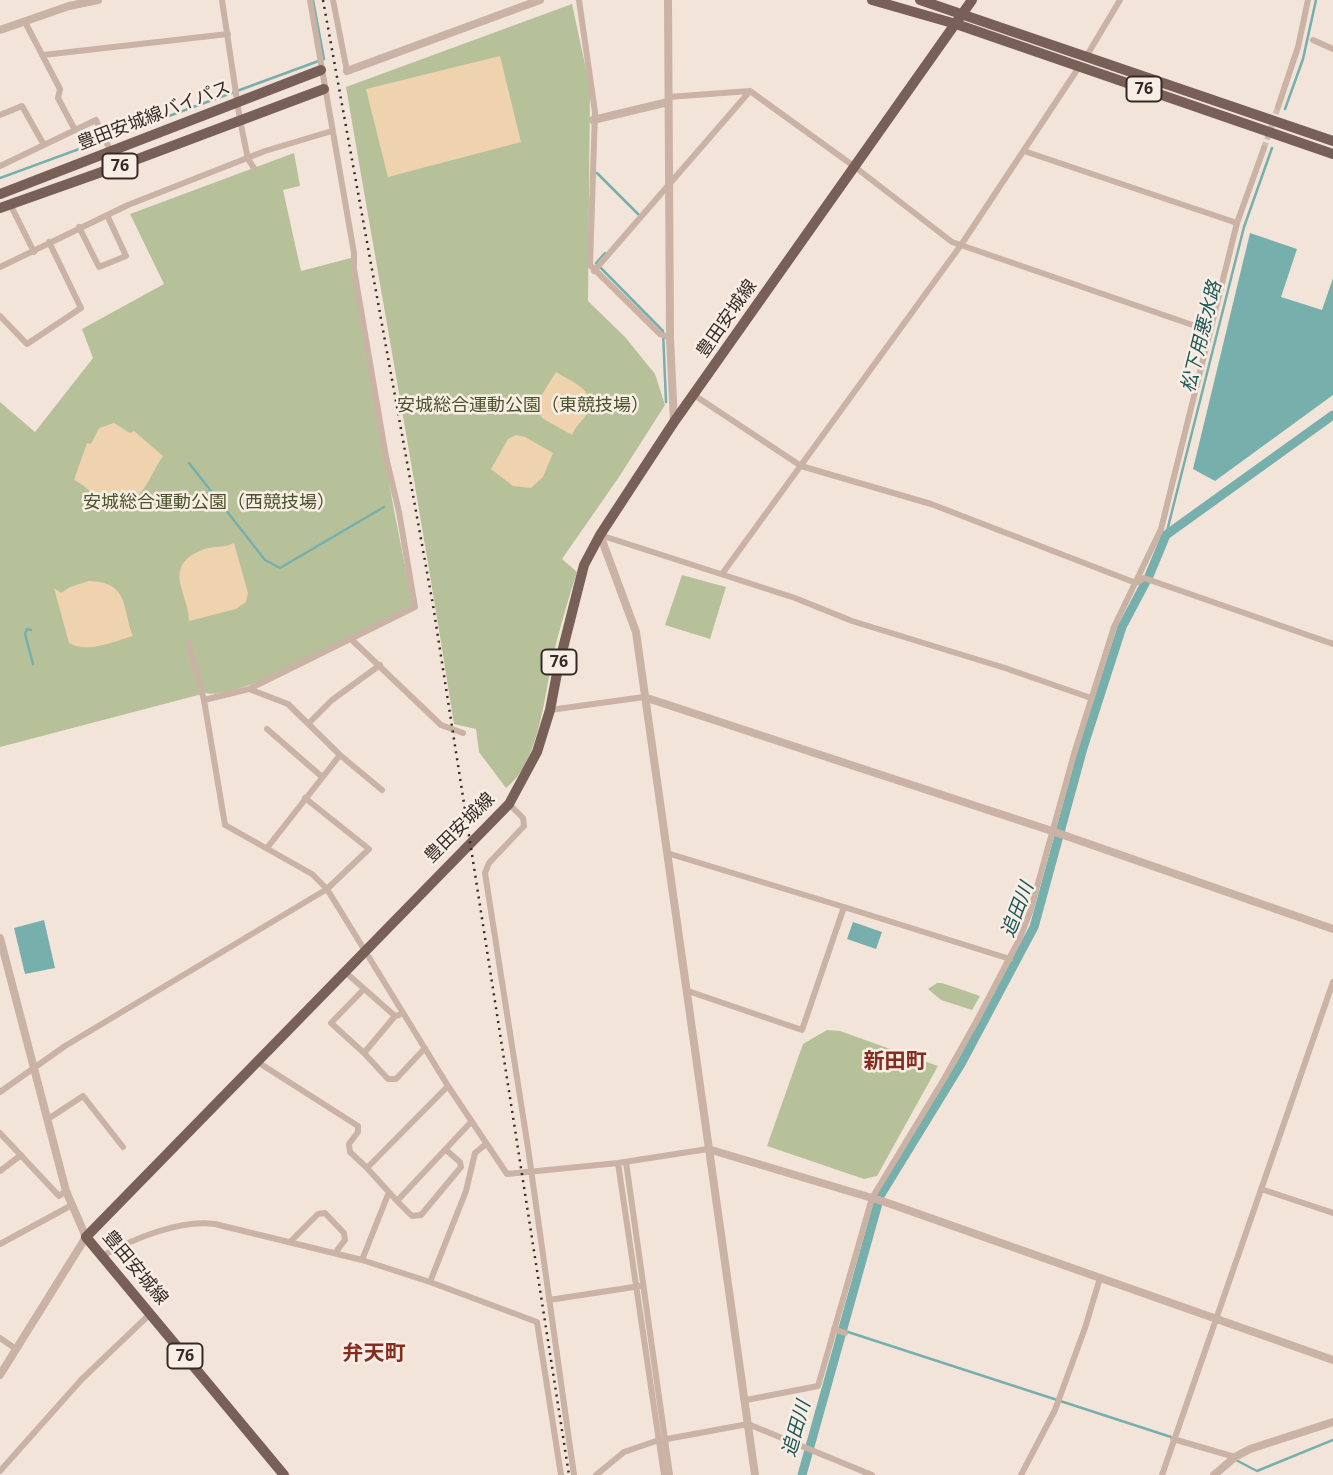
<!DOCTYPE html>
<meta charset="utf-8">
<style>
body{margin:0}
canvas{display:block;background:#f2e4d9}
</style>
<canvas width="1333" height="1475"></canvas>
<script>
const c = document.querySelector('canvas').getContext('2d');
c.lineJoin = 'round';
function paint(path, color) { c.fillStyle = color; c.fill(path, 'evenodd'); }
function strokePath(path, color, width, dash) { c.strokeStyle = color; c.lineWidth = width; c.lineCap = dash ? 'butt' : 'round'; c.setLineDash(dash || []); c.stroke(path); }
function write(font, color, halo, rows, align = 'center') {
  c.font = font + ' "Open Sans","Noto Sans JP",sans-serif'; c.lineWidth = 5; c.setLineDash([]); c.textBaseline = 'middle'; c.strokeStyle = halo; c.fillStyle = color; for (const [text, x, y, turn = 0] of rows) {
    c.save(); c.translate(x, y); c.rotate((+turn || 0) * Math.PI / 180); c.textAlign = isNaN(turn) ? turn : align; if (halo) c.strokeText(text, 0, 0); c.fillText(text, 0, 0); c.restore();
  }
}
paint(new Path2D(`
 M 572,4 L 590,88 L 588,301 L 625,337 L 655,374 L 665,405 L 619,477 L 562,559 L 577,572 C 568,600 560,627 553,656 C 545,693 539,764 506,788 L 479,752 L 476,729 L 454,724 C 421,511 382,299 346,87 Z
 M 294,153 L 300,186 L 283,190 L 301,271 L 351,258 L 393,505 L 413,606 C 378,623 237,703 206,693 L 0,747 L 0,402 L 35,432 L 93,358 L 82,329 L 164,284 L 130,214 Z
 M 682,575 L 726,587 L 710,639 L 665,625 Z
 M 937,983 L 942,983 L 980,996 L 972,1010 L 941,1000 L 928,989 Z
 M 827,1030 L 840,1031 L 938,1066 L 877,1176 L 864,1179 L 767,1146 L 803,1044 Z`), '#b7c199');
paint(new Path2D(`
 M 500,56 L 521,142 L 388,177 L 366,89 Z
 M 556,372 C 570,382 597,388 587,412 C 584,421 577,423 572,435 L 542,418 L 537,408 L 541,396 Z
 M 114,423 L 130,433 L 134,431 L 163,456 C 147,478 141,516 102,498 C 91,494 85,485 74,480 L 87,443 L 91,444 L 99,428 Z
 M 516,435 L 525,437 L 553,453 L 543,477 L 531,488 L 513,486 L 491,469 L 508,439 Z
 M 234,543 L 248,593 L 246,602 L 236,609 L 189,621 C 190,595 160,567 202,550 C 213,545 222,549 234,543 Z
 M 89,581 C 130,582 122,609 133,636 C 114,641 88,654 69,643 L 54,588 L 61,593 L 70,587 Z`), '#efd2ae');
paint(new Path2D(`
 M 1250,233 L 1297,249 L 1281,297 L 1322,310 L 1333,278 L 1333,395 L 1215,481 L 1193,469 Z
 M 44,920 L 55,968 L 25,974 L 14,928 Z
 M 853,922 L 882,932 L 876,949 L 847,939 Z`), '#77afac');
strokePath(new Path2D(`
 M 1285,109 L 1303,59 L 1316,0
 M 597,173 L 639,215
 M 0,178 L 324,59 L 313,0
 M 605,253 L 596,263 L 663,331 L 666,402
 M 189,463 L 265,560 L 280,568 L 384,507
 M 1166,535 L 1244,227 L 1272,148
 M 31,630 L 27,629 L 25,634 L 33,664
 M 845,1331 L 1171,1437
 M 1234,1459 L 1257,1471 L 1333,1440`), '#77afac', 2.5);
strokePath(new Path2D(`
 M 802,1475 L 880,1196 L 961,1064 L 1034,927 L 1083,748 L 1122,627 L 1149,576 L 1166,535 L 1333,415`), '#77afac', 9);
strokePath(new Path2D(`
 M 1264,148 L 1278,107`), '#ccbfb5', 6, [6, 3]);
strokePath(new Path2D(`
 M 222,0 L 240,120 L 248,159 L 254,168
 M 333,0 L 347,71
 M 579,0 L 595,112 L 590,265 L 660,334 L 670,338
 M 25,22 L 60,89 L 58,98 L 75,130
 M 1313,40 L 1333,49
 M 43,55 L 228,34
 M 1086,57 L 1120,0
 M 668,97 L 750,91 L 855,167 L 952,242 L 1210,331
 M 1278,107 L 1298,47 L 1308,0
 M 0,115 L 22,106 L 44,145
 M 0,166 L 96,120 L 110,150
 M 10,204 L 34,252
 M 1237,223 L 1264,148
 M 79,227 L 99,267 L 126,256 L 107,215
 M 0,267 L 128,205 L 265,151 L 332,131
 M 594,271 L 750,91
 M 0,316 L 27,344 L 81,308 L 49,242
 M 694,395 L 801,466 L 931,504 L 1136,583
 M 600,535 L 795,598 L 852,621 L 1005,668 L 1091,698
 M 722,574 L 961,245 L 1079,67
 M 1138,582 L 1144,578 L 1333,644
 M 352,640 L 441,725 L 463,733
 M 188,643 L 204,700 L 225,825 L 312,874 L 327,889 L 448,1086 L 507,1174 L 618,1163 L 708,1149
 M 249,689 L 288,704 L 340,755 L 267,848
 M 204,700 L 249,689 L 415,607 L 399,512 L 386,457 L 354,269 L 354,253 L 310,0
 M 550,710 L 644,697
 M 308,724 L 332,700 L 380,665
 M 267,729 L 321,776
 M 340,755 L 382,790
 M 509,804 L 523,818 L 524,826 L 489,863 L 485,873 L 528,1148 L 574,1475
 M 667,853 L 844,907
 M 344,971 L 395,1016 L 399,1015
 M 364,989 L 331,1023 L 364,1053 L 395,1016
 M 688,991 L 802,1030 L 844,907 L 1010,959
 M 364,1053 L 388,1079 L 396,1079 L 425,1048
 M 256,1061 L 358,1126 L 358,1132 L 349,1144 L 350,1152 L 367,1168
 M 448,1086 L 367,1168 L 397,1201 L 471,1122
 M 0,1092 L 65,1046 L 327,889 L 369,849 L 305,798
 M 48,1119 L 83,1096 L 123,1147
 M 0,1133 L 59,1196 L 66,1191
 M 626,1162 L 670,1475
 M 618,1163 L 664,1475
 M 0,1171 L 21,1155
 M 1261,1189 L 1333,1213
 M 397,1201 L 412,1216 L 421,1215 L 461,1167 L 460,1162 L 446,1150
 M 290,1242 L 318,1214 L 325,1213 L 344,1233 L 345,1240 L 335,1253
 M 0,1244 L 72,1205
 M 102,1256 C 133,1239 180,1219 215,1224 L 362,1260 L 430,1282 L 537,1322 L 561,1475
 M 362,1260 L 389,1192
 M 430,1282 L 466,1191 L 475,1153 L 486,1144
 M 549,1300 L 640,1286
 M 834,1329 L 845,1333
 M 0,1338 L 16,1349
 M 746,1400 L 818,1386 L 872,1198 L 944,1079 L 976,1022 L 1020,938 L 1030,912 L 1074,754 L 1114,627 L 1161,529 L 1237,223 L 1024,151
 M 1173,1439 L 1235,1457
 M 0,1471 L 82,1379 L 150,1314
 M 596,1475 L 624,1452 L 656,1441 L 748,1424 L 872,1475
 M 1021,1475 L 1055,1410 L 1085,1328 L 1100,1278
 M 1162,1475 L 1333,982`), '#cab2a5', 6);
strokePath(new Path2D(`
 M 668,0 L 670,338 L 674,422
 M 0,30 L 69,6 L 98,0
 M 347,71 L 540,0
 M 593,120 L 668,102
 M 600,535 L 636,632 L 755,1475
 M 644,697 L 1052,831 L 1333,929
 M 0,938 L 66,1191 L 86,1237 L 0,1375
 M 708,1149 L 882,1201 L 1333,1360
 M 1214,1475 L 1235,1457 L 1250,1449 L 1333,1422`), '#cab2a5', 8);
strokePath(new Path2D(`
 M 872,0 L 956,24 L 1333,154
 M 920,0 L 1333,141
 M 0,194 L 321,70
 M 0,208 L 127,163 L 324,89
 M 284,1475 L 86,1237 L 509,804 L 537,752 L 550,710 L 558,668 L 584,565 L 600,535 L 674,422 L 972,0`), '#785f57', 10);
strokePath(new Path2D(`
 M 323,0 L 433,605 L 569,1475`), '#352a26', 2.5, [2, 5]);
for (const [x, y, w] of [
 [1144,89,35],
 [120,166,35],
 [559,662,35],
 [185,1356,35]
]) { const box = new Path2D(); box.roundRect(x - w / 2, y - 12.5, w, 25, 5); c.fillStyle = '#f9eee5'; c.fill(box); strokePath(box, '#352a26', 2); }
write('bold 16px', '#352a26', null, [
 ["76",1144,89],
 ["76",120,166],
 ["76",559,662],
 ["76",185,1356]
]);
write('18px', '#352a26', '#f9eee5', [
 ["豊田安城線バイパス",154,116,-21],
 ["豊田安城線",727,319,-55],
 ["豊田安城線",460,828,-45],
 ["豊田安城線",135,1268,50]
]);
write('18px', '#49542a', '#f9eee5', [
 ["安城総合運動公園（東競技場）",523,406],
 ["安城総合運動公園（西競技場）",209,503]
]);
write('italic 19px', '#1b5856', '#f9eee5', [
 ["松下用悪水路",1202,337,-76],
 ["追田川",1018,910,-69],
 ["追田川",797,1429,-74]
]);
write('bold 21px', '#862c1e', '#f9eee5', [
 ["新田町",895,1062],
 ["弁天町",374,1354]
]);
</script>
